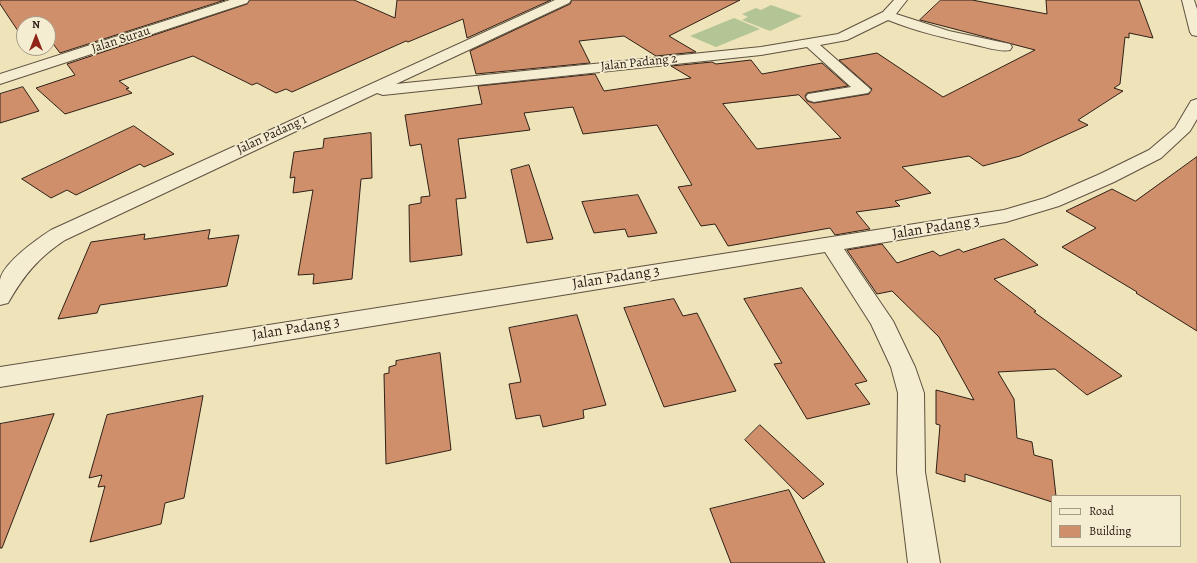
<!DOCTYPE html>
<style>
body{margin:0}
#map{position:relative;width:1197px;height:563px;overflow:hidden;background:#eee3b9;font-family:Alegreya,serif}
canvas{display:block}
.legend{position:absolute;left:1051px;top:495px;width:130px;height:52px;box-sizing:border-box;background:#f4edd2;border:1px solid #a59b87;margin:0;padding:5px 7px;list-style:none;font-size:12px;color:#2f2017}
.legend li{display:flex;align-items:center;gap:8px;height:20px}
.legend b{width:20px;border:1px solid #a59b87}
.north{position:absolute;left:16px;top:16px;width:40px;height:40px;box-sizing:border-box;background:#f4edd2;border:1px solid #a59b87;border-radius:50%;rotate:0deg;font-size:11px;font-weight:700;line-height:16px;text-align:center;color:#2f2017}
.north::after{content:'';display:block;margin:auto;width:14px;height:18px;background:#8f2418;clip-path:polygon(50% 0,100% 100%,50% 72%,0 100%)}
</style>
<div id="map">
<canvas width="1197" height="563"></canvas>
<ul class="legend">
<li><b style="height:5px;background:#f4edd2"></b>Road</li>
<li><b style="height:11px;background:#d08f6b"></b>Building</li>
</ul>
<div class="north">N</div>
</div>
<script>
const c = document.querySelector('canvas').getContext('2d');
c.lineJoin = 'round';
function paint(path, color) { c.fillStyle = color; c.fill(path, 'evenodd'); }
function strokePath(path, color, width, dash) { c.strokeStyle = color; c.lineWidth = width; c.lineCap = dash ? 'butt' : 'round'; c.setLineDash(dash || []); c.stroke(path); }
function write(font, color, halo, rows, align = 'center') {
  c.font = font + ' Alegreya,serif'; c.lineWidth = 3.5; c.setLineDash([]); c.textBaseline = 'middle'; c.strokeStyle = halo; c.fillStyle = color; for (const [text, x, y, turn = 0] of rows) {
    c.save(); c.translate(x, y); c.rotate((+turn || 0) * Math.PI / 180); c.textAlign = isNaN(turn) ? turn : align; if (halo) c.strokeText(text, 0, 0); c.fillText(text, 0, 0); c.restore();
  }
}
paint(new Path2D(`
 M 771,5 L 802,16 L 770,31 L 742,20 L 748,17 L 742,14 L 756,8 L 761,10 Z
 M 734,18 L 760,29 L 716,47 L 690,36 Z`), '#b3c594');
const building = new Path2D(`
 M 0,0 L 225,0 L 60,53 L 48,37 L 48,24 L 24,24 L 24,33 L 20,34 L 0,4 Z
 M 250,0 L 354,0 L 395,18 L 397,0 L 551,0 L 467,38 L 463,19 L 408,42 L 406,41 L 292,92 L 286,89 L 276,93 L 257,83 L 252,85 L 193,56 L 119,81 L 129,88 L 126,89 L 132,93 L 65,114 L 36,88 L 75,75 L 67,64 L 247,4 Z
 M 572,0 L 740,0 L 669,36 L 696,52 L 656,56 L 624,36 L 579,41 L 590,63 L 476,74 L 470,51 L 570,4 Z
 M 941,0 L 972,0 L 1047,14 L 1046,0 L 1139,0 L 1153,38 L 1129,33 L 1129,38 L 1125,37 L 1120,84 L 1114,88 L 1123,91 L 1078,120 L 1088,125 L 1020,156 L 983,166 L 969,156 L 902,167 L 931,193 L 895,201 L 900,206 L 856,212 L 870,229 L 835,235 L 830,228 L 728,246 L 715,224 L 701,226 L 678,187 L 692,185 L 657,125 L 583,134 L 573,107 L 524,113 L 530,130 L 458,139 L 466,198 L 456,199 L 462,255 L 410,262 L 409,205 L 421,203 L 421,197 L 430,196 L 421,144 L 410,146 L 405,115 L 482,104 L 478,86 L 595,74 L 604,91 L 691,78 L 671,66 L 712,62 L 716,64 L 751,60 L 762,74 L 822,63 L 848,86 L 807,93 L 805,96 L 807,101 L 814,103 L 869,94 L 872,89 L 839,60 L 877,53 L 943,97 L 1035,50 L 920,20 ZM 799,95 L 841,138 L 757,149 L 723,104 Z
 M 23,87 L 39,111 L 0,123 L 0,94 Z
 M 134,126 L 174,154 L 144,167 L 140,164 L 76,195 L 67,190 L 51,198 L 22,179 Z
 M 371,133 L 372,178 L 361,179 L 352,279 L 313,284 L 314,274 L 298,275 L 313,190 L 293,193 L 295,177 L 290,178 L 294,152 L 323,148 L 324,139 Z
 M 1197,157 L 1197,331 L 1136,293 L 1137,292 L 1062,247 L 1096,228 L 1066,211 L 1112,189 L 1135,201 Z
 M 529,165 L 553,239 L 527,243 L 511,170 Z
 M 638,195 L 657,233 L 628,237 L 625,229 L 594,233 L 582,202 Z
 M 210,230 L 208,239 L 239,235 L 227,286 L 100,305 L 97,313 L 58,319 L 91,242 L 145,234 L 144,239 Z
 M 1004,239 L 1038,265 L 994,279 L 1036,311 L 1034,312 L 1122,376 L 1087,395 L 1055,369 L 998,372 L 1014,399 L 1017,438 L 1032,442 L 1034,455 L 1052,460 L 1056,496 L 1052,496 L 1052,502 L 965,474 L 965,482 L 936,473 L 940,425 L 936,424 L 936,390 L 974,400 L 939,337 L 892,291 L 877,294 L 847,250 L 882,244 L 897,263 L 933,251 L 940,256 L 959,249 L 963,252 Z
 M 802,288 L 867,381 L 855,384 L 870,404 L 807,419 L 774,364 L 782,363 L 744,299 Z
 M 674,299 L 683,316 L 697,313 L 736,391 L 664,407 L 624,308 Z
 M 577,315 L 606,405 L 583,410 L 584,418 L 543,427 L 540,415 L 516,419 L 509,384 L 521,382 L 509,328 Z
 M 440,353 L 451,450 L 386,464 L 384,374 L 389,373 L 389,367 L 396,365 L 396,361 Z
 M 203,396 L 184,498 L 165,503 L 161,524 L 90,542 L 105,486 L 98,487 L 102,475 L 89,478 L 107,415 Z
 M 54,414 L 2,548 L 0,548 L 0,424 Z
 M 760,425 L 824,484 L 803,499 L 745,440 Z
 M 789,490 L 825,563 L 731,563 L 710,509 Z`);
paint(building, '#d08f6b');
strokePath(building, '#2f2017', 1);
const minor = new Path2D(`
 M 230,0 L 249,0 L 247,3 L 0,84 L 0,74 Z
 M 555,0 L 571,0 L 569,3 L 396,84 L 761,47 L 838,34 L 883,12 L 894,0 L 907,0 L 896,14 L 949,31 L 1010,44 L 1012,47 L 1010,50 C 1001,52 989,48 980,46 C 949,39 918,32 888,20 L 847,40 L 820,45 L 868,87 L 871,90 L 868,93 L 814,102 L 808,100 L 806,97 L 808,94 L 851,87 L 807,47 L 761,55 L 383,95 L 377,93 L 65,240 C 38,258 24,275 8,303 L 0,305 C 0,297 0,288 0,280 C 3,263 37,239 51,230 Z
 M 1182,0 L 1194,0 L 1197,9 L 1197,36 L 1192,35 L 1190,32 Z
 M 1197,99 L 1197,119 L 1190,131 L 1161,158 L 1114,182 L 1059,206 L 1006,222 L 844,249 L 893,321 L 915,367 L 924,393 L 925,472 L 940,563 L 908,563 L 897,472 L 898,393 L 891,367 L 871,324 L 825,252 L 0,387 L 0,367 L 1004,210 L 1045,198 L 1100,174 L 1149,150 L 1175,128 L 1191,101 Z`);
strokePath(minor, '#5f5140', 2);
paint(minor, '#f4edd2');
write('13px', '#2f2017', '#f4edd2', [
 ["Jalan Surau",121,40,-18],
 ["Jalan Padang 2",639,63,-6],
 ["Jalan Padang 1",272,135,-25]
]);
write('15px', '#2f2017', '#f4edd2', [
 ["Jalan Padang 3",936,228,-9],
 ["Jalan Padang 3",616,278,-9],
 ["Jalan Padang 3",296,329,-9]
]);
</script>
